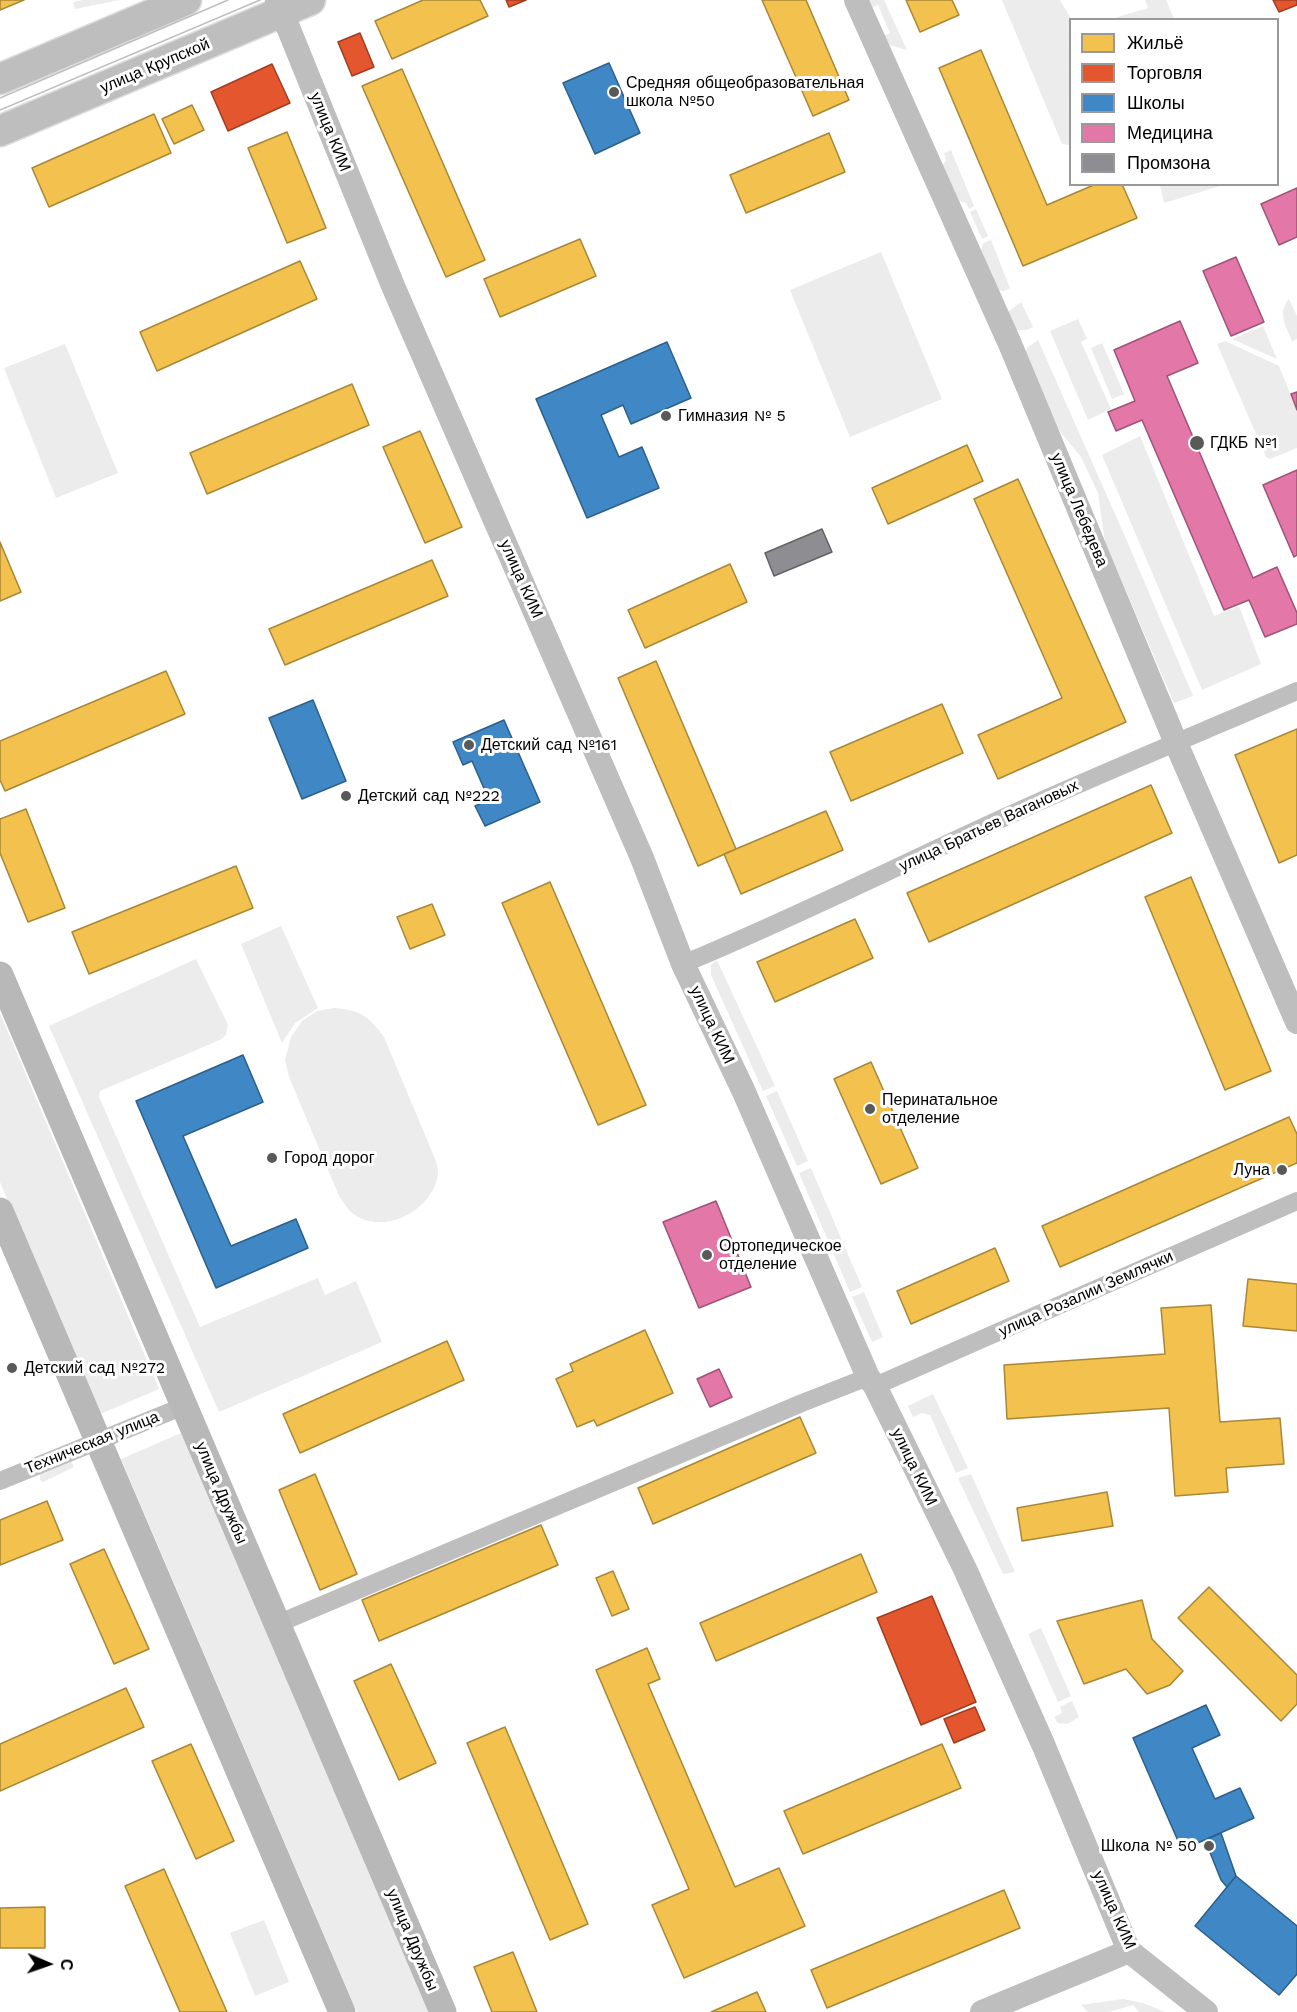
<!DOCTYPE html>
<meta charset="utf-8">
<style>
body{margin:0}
#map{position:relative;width:1297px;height:2012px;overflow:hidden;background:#fff;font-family:"Work Sans",sans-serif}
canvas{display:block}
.legend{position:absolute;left:1069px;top:18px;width:210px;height:168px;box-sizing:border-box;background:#fff;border:2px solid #999;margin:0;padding:8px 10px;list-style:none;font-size:18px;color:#000}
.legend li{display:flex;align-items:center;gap:12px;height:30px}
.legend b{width:30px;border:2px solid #999}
.north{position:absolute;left:18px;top:1934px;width:60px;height:60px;-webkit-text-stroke:4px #fff;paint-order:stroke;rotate:92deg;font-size:16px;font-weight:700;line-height:24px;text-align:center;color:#000}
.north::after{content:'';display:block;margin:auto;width:21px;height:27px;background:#000;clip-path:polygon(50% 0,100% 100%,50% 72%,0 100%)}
</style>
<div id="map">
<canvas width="1297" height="2012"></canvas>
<ul class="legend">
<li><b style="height:16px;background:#f2c14e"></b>Жильё</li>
<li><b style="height:16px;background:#e4572e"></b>Торговля</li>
<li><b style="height:16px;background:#3f88c5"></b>Школы</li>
<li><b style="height:16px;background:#e377a8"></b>Медицина</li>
<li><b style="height:16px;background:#8d8d92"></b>Промзона</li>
</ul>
<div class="north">С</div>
</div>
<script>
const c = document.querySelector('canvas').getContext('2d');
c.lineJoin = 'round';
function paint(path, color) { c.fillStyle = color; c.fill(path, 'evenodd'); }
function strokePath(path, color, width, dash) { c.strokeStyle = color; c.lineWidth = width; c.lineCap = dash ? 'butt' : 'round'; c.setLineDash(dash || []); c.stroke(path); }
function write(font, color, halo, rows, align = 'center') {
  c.font = font + ' "Work Sans",sans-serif'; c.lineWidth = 6; c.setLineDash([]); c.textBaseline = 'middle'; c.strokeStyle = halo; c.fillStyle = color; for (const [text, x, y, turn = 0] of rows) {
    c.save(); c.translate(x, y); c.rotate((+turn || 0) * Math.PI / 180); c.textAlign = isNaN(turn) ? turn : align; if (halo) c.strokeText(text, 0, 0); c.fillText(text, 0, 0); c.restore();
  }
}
paint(new Path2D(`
 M 84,0 L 120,0 L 75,9 L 73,2 Z
 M 866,0 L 884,0 L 907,50 L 889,45 L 883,36 L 890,33 L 878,5 L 870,8 Z
 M 1002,0 L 1060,0 L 1071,19 L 1070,145 L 1062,144 Z
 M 1145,0 L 1166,0 L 1174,19 L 1111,19 L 1148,8 Z
 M 951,150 L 974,206 L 969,209 L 966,203 L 953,200 L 940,170 L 946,160 L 944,153 Z
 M 1160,185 L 1160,184 L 1223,185 L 1164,203 Z
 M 976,209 L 988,236 L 982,239 L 970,212 Z
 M 991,240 L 1010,288 L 1004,291 L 997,290 L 979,258 L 983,243 Z
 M 881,252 L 942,399 L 850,437 L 790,290 Z
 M 1289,299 L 1297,316 L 1297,339 L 1292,341 C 1286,326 1277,313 1289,299 Z
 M 1021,302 L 1033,327 L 1027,330 L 1012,330 L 1005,317 L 1009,311 Z
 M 1078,319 L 1087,339 L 1081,342 L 1111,409 L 1088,420 L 1050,331 Z
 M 1263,326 L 1277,359 L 1232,339 Z
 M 1038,340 L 1127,541 L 1193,696 L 1174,703 L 1105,542 L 1098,493 L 1081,457 L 1058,429 L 1025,354 L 1027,348 Z
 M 1225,341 L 1279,366 L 1297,410 L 1297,448 L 1270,459 L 1266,457 L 1217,344 Z
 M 1102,343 L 1124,394 L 1112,399 L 1091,348 Z
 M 65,344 L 118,473 L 56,498 L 4,368 Z
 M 1140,436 L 1214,616 L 1239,606 L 1261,664 L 1202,690 L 1102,455 Z
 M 281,926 L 318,1008 L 295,1023 L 282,1043 L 241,944 Z
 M 196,959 L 228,1025 L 226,1035 L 220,1040 L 100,1091 L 99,1097 L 200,1327 L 318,1278 L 325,1295 L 356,1281 L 382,1342 L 219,1412 L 49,1026 Z
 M 717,960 L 775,1086 L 763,1091 L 711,975 L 711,965 Z
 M 334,1008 C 360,1010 369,1016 384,1037 L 433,1154 C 435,1159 438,1166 438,1172 C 436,1210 380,1239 350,1211 C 346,1207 343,1201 339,1196 L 289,1077 L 285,1060 L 291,1037 L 302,1021 L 317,1011 Z
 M 0,1013 L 159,1389 L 98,1415 L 0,1182 Z
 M 777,1091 L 808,1161 L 797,1166 L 766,1096 Z
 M 811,1168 L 862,1287 L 850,1292 L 799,1173 Z
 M 864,1292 L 883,1337 L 872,1342 L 852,1297 Z
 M 933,1394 L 968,1468 L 956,1473 L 930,1415 L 922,1413 L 913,1417 L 908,1406 Z
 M 181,1433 L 429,2012 L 357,2012 L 121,1459 Z
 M 71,1460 L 74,1467 L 43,1482 L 40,1480 L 40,1475 L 42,1472 Z
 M 971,1474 L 1015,1572 L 1003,1574 L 958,1478 Z
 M 1041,1628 L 1071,1696 L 1058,1702 L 1028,1634 Z
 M 1072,1701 L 1079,1717 L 1067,1724 L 1058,1723 L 1054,1717 L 1062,1713 L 1060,1707 Z
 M 264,1920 L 289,1982 L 255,1996 L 230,1933 Z
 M 1123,1999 L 1143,2003 L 1165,2012 L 1139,2012 L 1133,2005 L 1109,2012 L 1088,2012 L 1081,2005 Z`), '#ececec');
const homes = new Path2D(`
 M 0,0 L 24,0 L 0,10 Z
 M 423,0 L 480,0 L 488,16 L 392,59 L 375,21 Z
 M 762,0 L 806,0 L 849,100 L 813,116 Z
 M 906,0 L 952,0 L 959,15 L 920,32 Z
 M 981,50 L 1047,205 L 1096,184 L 1122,184 L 1137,218 L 1023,266 L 939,68 Z
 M 402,69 L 485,260 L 446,277 L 362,86 Z
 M 192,105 L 204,130 L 174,144 L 162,119 Z
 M 154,114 L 171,153 L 49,207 L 32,168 Z
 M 287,132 L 326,228 L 287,243 L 248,148 Z
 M 829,133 L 845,172 L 746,213 L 730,175 Z
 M 580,239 L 596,276 L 500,317 L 484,279 Z
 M 300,261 L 317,299 L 157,371 L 140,332 Z
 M 352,384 L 369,425 L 207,494 L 190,453 Z
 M 420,431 L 462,527 L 425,543 L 383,447 Z
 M 967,445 L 983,481 L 888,524 L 872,488 Z
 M 1018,479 L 1126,722 L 998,779 L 978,735 L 1062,698 L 974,499 Z
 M 0,542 L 21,592 L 0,601 Z
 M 432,560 L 448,596 L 285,665 L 269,629 Z
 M 730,564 L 747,602 L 645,648 L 628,610 Z
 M 656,661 L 736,849 L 698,866 L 618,678 Z
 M 166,671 L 185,714 L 5,791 L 0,780 L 0,741 Z
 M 942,704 L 963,753 L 851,801 L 830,752 Z
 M 1297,729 L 1297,855 L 1279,863 L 1235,755 Z
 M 1151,785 L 1172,833 L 929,942 L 907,893 Z
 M 26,809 L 65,908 L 28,922 L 0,853 L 0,819 Z
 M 826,811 L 843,850 L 741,894 L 724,854 Z
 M 236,866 L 253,908 L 89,974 L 72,932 Z
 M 1191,877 L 1271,1071 L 1225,1090 L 1145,897 Z
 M 550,882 L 646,1105 L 598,1125 L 502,903 Z
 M 432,904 L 445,935 L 410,949 L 397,917 Z
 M 855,919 L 873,958 L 775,1002 L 757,962 Z
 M 871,1062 L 918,1168 L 881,1184 L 834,1079 Z
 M 1289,1117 L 1297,1134 L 1297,1163 L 1060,1267 L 1042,1226 Z
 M 995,1248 L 1009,1281 L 911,1324 L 897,1291 Z
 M 1248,1279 L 1297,1284 L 1297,1331 L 1243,1326 Z
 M 1211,1305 L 1220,1422 L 1280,1418 L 1284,1464 L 1226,1468 L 1228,1492 L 1175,1496 L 1169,1408 L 1007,1419 L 1004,1365 L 1165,1354 L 1161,1308 Z
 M 645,1330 L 673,1393 L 597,1426 L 594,1420 L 577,1427 L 556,1379 L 573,1371 L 570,1364 Z
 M 447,1341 L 464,1380 L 300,1453 L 283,1414 Z
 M 800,1417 L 816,1453 L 653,1524 L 638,1488 Z
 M 315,1474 L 357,1574 L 320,1590 L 279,1490 Z
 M 1107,1492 L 1113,1526 L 1022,1541 L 1017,1508 Z
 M 47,1501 L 63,1540 L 0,1565 L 0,1520 Z
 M 541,1525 L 558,1565 L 379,1641 L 362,1600 Z
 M 104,1549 L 149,1649 L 114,1664 L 70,1564 Z
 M 861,1554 L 877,1592 L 716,1661 L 700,1623 Z
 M 613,1571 L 629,1609 L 612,1616 L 596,1578 Z
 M 1209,1587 L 1297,1675 L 1297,1704 L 1281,1721 L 1178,1618 Z
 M 1142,1600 L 1152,1639 L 1183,1671 L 1170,1685 L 1147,1694 L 1126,1669 L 1084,1684 L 1057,1621 Z
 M 647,1648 L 660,1679 L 648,1684 L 735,1887 L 779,1868 L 805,1926 L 684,1978 L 652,1905 L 689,1889 L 596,1670 Z
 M 391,1664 L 436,1763 L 399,1780 L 354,1681 Z
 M 126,1688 L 144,1727 L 0,1791 L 0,1744 Z
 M 505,1727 L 588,1924 L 550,1940 L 467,1743 Z
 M 191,1744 L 234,1841 L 196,1859 L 152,1761 Z
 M 942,1744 L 961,1788 L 803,1854 L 784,1811 Z
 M 164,1869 L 227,2012 L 180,2012 L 125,1886 Z
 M 1004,1890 L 1020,1928 L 827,2008 L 811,1970 Z
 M 45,1907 L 45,1948 L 0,1948 L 0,1908 Z
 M 513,1952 L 537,2012 L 492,2012 L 474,1967 Z
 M 757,1992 L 766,2012 L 711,2012 Z`);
paint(homes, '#f2c14e');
strokePath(homes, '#a98737', 1.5);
const shops = new Path2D(`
 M 506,0 L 526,0 L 509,7 Z
 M 1273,0 L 1297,0 L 1297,5 L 1279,12 Z
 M 360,33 L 374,67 L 352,76 L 338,42 Z
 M 272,64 L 290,103 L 228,131 L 211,92 Z
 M 932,1596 L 976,1702 L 921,1725 L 877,1618 Z
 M 975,1707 L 985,1730 L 954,1743 L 944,1719 Z`);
paint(shops, '#e4572e');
strokePath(shops, '#a03d20', 1.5);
const schools = new Path2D(`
 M 609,63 L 640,133 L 595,154 L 563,83 Z
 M 667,342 L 691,398 L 631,424 L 623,405 L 601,415 L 619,457 L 642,447 L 659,488 L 587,518 L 536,399 Z
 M 313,700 L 346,781 L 302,799 L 269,718 Z
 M 504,720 L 540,802 L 485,826 L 475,806 L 489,800 L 472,761 L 463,765 L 453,742 Z
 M 243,1055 L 263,1102 L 183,1136 L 231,1246 L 296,1219 L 308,1248 L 216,1288 L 136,1101 Z
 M 1206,1705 L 1220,1735 L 1192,1748 L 1215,1799 L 1240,1788 L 1254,1818 L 1182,1850 L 1133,1738 Z
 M 1221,1833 L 1236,1876 L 1227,1887 L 1221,1880 L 1205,1840 Z
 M 1236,1876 L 1297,1926 L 1297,1974 L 1279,1995 L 1195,1926 Z`);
paint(schools, '#3f88c5');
strokePath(schools, '#2c5f8a', 1.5);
const health = new Path2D(`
 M 1297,188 L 1297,237 L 1279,245 L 1261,204 Z
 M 1236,257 L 1264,322 L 1231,336 L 1203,271 Z
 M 1180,321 L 1198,363 L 1167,376 L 1253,578 L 1277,567 L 1297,613 L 1297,624 L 1265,637 L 1249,600 L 1224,610 L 1142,420 L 1116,431 L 1108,412 L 1135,401 L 1114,350 Z
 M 1297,392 L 1297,410 L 1291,394 Z
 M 1297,470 L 1297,555 L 1294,557 L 1263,485 Z
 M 716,1201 L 751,1287 L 699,1308 L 663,1222 Z
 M 719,1369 L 732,1397 L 710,1407 L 697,1379 Z`);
paint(health, '#e377a8');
strokePath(health, '#9f5376', 1.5);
const industry = new Path2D(`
 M 822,529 L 832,552 L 774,576 L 765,553 Z`);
paint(industry, '#8d8d92');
strokePath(industry, '#636366', 1.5);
const primary = new Path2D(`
 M 0,79 L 186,0
 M 0,131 L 310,0`);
strokePath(primary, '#dbdbdb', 33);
strokePath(new Path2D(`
 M 683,964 C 792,919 898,866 1005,817 C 1101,773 1200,733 1297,691
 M 875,1386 L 1297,1201
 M 0,1481 L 184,1406
 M 277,1624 L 802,1403 L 868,1377`), '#bebebe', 18);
strokePath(new Path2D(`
 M 277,0 L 393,286 L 642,858 L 683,964 L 744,1092 L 868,1377 L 875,1386 L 965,1569 L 1043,1744 L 1129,1951 L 1206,2012
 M 856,0 L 1010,344 L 1176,743 L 1297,1022
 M 982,2012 C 1031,1991 1080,1972 1129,1951`), '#bebebe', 24);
strokePath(new Path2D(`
 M 0,975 L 443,2012
 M 0,1211 L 342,2012`), '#b8b8b8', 27);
strokePath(primary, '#bebebe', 30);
strokePath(new Path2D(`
 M 0,98 L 228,0
 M 0,110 L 260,0`), '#bebebe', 1.5);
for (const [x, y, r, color] of [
 [614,92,6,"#595959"],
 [666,416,6,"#595959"],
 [1197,443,8,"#595959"],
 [469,745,6,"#595959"],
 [346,796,6,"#595959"],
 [870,1109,6,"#595959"],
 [272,1158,6,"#595959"],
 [1282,1170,6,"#595959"],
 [707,1255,6,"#595959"],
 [12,1368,6,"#595959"],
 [1209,1846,6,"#595959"]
]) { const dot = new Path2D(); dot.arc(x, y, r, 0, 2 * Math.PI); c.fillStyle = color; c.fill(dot); strokePath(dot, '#fff', 2); }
write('16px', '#000', '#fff', [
 ["улица Крупской",155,66,-23],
 ["улица КИМ",330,132,68],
 ["улица Лебедева",1079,510,67],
 ["улица КИМ",521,579,66],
 ["улица Братьев Вагановых",989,826,-25],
 ["улица КИМ",712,1025,65],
 ["улица Розалии Землячки",1086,1294,-24],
 ["Техническая улица",92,1443,-22],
 ["улица КИМ",914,1467,64],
 ["улица Дружбы",221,1493,67],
 ["улица КИМ",1114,1910,66],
 ["улица Дружбы",412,1940,67]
]);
write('16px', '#000', '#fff', [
 ["Средняя общеобразовательная",626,83],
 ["школа №50",626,101],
 ["Гимназия № 5",678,416],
 ["ГДКБ №1",1210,443],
 ["Детский сад №161",481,745],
 ["Детский сад №222",358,796],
 ["Перинатальное",882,1100],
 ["отделение",882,1118],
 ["Город дорог",284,1158],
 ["Луна",1270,1170,"right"],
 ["Ортопедическое",719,1246],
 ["отделение",719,1264],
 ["Детский сад №272",24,1368],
 ["Школа № 50",1197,1846,"right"]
], 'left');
</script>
